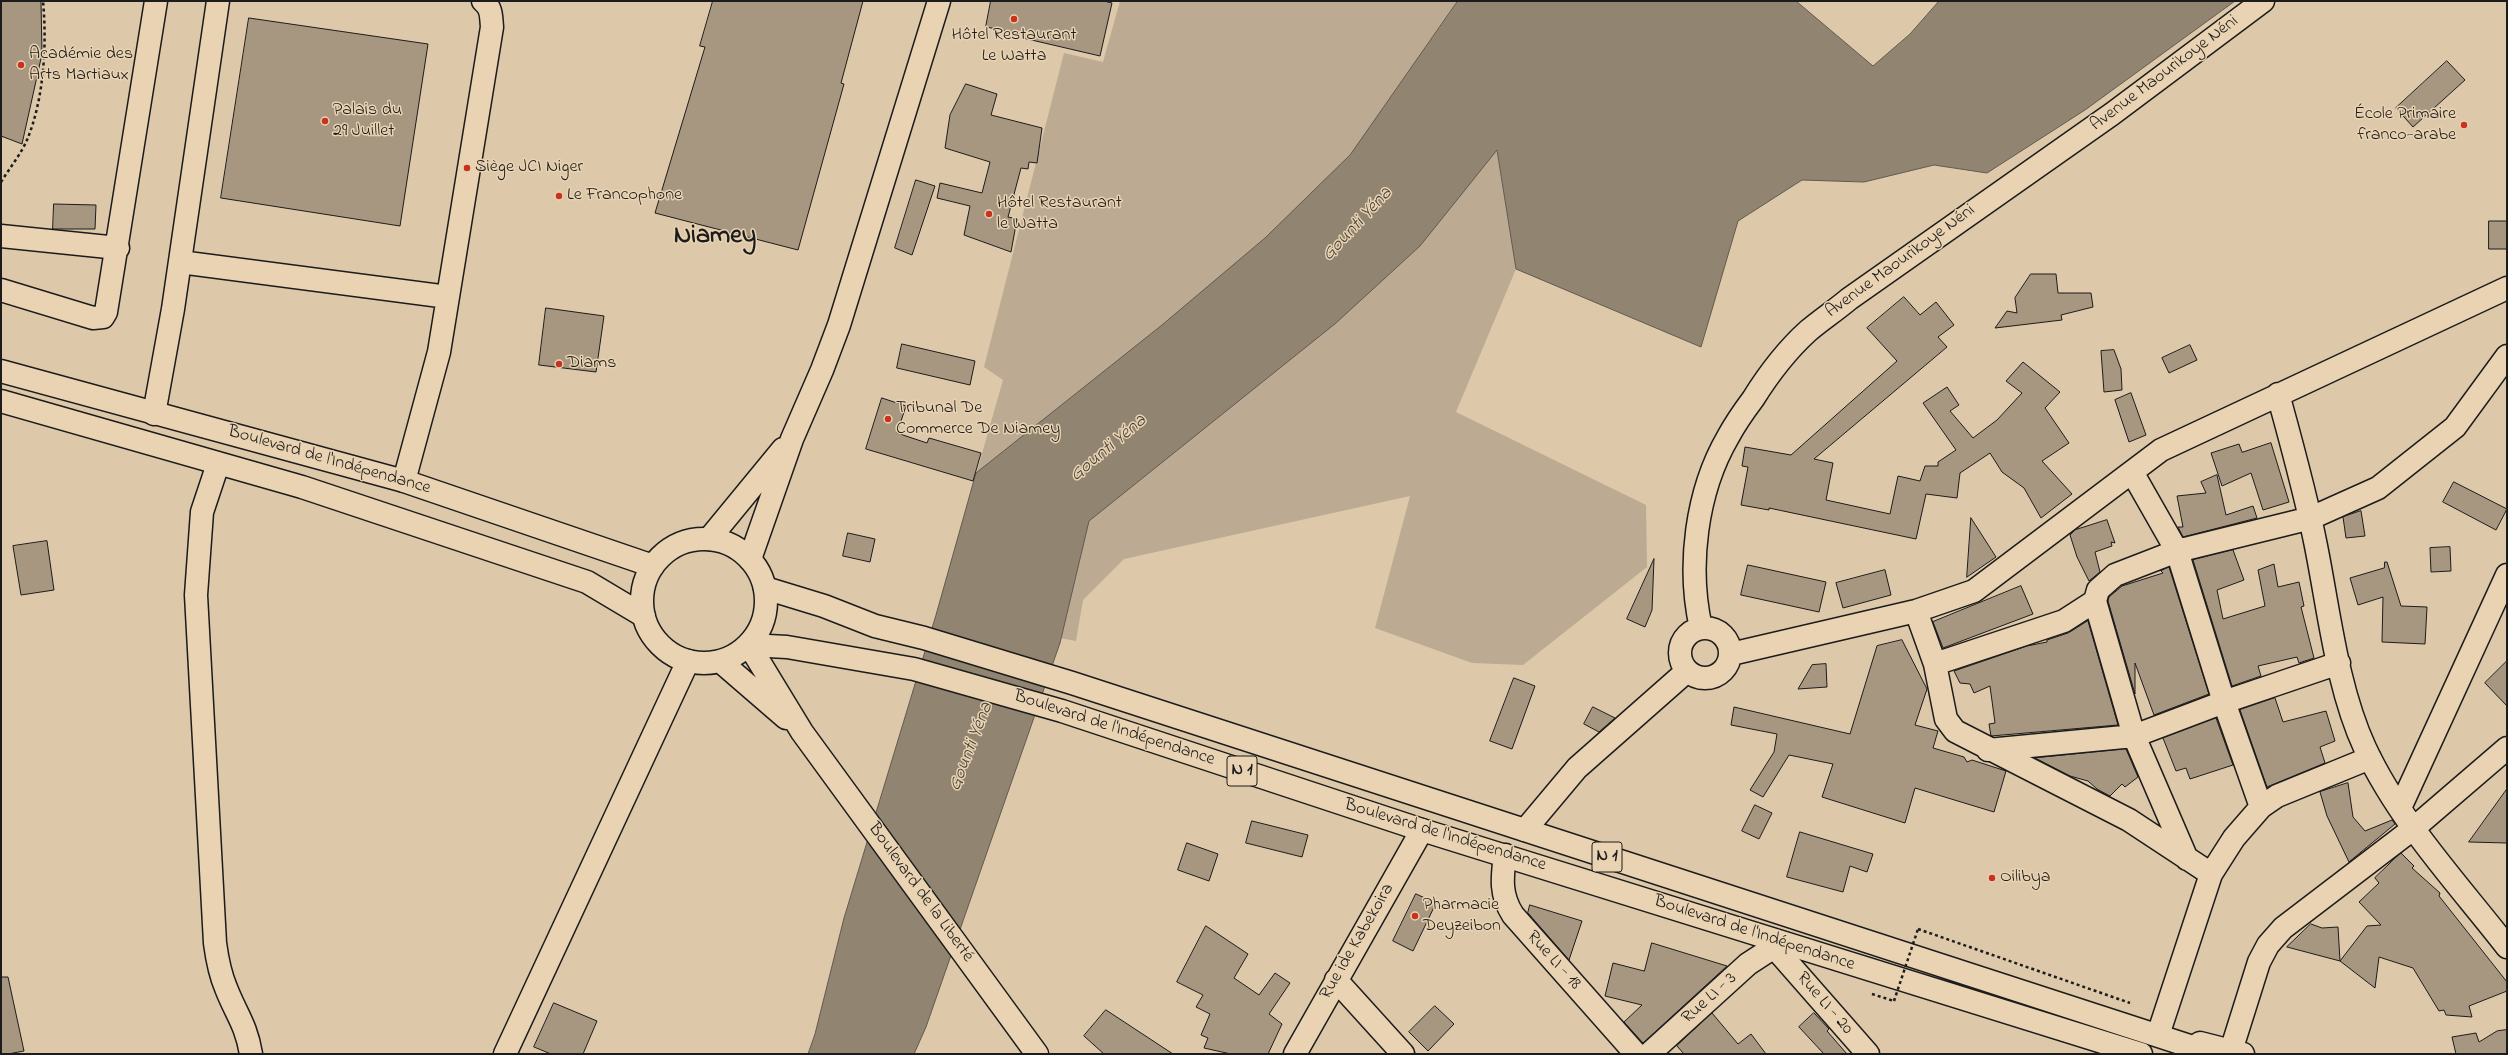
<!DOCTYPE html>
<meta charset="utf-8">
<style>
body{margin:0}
#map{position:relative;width:2508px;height:1055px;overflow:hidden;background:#ddc8a9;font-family:"Indie Flower",sans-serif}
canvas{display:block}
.frame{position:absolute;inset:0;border:2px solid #1c1c1c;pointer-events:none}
</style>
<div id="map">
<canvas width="2508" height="1055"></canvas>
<div class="frame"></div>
</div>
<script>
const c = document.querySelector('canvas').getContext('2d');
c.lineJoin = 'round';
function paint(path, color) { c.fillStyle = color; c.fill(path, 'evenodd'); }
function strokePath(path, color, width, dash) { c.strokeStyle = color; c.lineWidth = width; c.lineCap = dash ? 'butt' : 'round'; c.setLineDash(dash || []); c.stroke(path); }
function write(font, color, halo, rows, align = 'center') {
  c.font = font + ' "Indie Flower",sans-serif'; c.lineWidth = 3; c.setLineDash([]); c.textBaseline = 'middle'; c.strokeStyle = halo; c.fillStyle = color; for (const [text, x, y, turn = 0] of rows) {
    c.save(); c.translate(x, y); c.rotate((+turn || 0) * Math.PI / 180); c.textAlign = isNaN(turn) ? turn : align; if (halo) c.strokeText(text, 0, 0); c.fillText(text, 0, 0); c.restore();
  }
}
paint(new Path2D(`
 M 1120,1 L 1595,1 L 1497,150 L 1516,269 L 1456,412 L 1646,505 L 1647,567 L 1523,665 L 1472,663 L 1375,628 L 1410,496 L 1124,559 L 1083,600 L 1076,641 L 936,615 L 1003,380 L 984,367 L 1064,53 L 1103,62 Z`), '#bcab92');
const water = new Path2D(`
 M 1458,1 L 1796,1 L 1873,66 L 1910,34 L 1939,1 L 2235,1 L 2085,110 L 1987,173 L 1934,165 L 1864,182 L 1802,180 L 1738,221 L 1701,347 L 1516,269 L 1497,150 L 1420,246 L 1336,323 L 1089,521 L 1060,643 L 926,1027 L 914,1054 L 808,1054 L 815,1034 L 844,918 L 936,615 L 976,473 L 1162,325 L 1265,238 L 1350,155 Z`);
paint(water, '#918471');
strokePath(water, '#625a4f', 1);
const building = new Path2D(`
 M 1,1 L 41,1 L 42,54 L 22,144 L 1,136 Z
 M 713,1 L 863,1 L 841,83 L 844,84 L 798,250 L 655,213 L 705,47 L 700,46 Z
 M 991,1 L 1104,1 L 1112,3 L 1100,56 L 1023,38 L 1024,34 L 986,27 Z
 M 249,18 L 428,44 L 400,226 L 221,198 Z
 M 2447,61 L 2465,80 L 2413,127 L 2396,108 Z
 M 966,84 L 997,94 L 991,115 L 1042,128 L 1037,163 L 1029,162 L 1028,169 L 1021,168 L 1008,217 L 1017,219 L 1011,252 L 964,235 L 970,206 L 937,198 L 940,183 L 982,193 L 990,162 L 945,148 L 950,115 Z
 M 916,180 L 935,186 L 912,255 L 895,248 Z
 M 54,204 L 96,205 L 95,229 L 53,229 Z
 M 2489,221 L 2507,221 L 2507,249 L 2489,249 Z
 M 2031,274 L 2056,274 L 2058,293 L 2091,293 L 2093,307 L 2061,315 L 2062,320 L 1995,328 L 2007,311 L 2017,313 L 2015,298 Z
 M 1904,297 L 1920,315 L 1936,302 L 1954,325 L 1938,337 L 1947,347 L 1814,459 L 1833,463 L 1826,500 L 1890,514 L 1898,476 L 1920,481 L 1925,466 L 1938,466 L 1938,462 L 1956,450 L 1923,403 L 1947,387 L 1959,405 L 1950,411 L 1973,438 L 1997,420 L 2022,393 L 2006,381 L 2023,362 L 2060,392 L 2045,408 L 2069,443 L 2042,461 L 2072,494 L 2041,518 L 2024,488 L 2002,472 L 1990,453 L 1960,473 L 1957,498 L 1926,494 L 1916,539 L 1769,508 L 1769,510 L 1741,505 L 1748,467 L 1742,466 L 1745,447 L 1791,455 L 1897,361 L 1867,328 Z
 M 546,308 L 604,316 L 596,372 L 539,365 Z
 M 902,344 L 975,361 L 970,385 L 897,368 Z
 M 2190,345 L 2197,360 L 2169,373 L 2162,358 Z
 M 2114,350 L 2121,369 L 2122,390 L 2104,392 L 2101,351 Z
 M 2131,393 L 2146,435 L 2129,442 L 2115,400 Z
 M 882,398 L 906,406 L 897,433 L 927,443 L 929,438 L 981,453 L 973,481 L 866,449 Z
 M 2271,443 L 2289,502 L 2263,510 L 2251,473 L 2222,486 L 2211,453 L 2239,444 L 2242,452 Z
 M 2217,475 L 2226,515 L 2253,506 L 2257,518 L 2183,537 L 2178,527 L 2183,527 L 2177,496 L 2206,493 L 2201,482 Z
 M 2454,482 L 2507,509 L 2496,530 L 2443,502 Z
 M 2361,511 L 2365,536 L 2346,538 L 2343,517 Z
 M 1971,518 L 1996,557 L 1967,577 Z
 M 2107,520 L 2115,543 L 2111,542 L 2112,546 L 2095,552 L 2100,572 L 2089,581 L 2077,557 L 2070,535 L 2075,530 Z
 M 848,533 L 875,539 L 870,562 L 843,556 Z
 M 47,541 L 54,590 L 21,595 L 13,546 Z
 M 2450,547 L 2451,571 L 2431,572 L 2430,548 Z
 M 2233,550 L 2244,580 L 2217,590 L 2223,619 L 2265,606 L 2258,570 L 2274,564 L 2278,587 L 2299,582 L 2304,606 L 2301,607 L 2314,658 L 2299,663 L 2297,657 L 2258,666 L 2261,676 L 2232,686 L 2193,560 Z
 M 1654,559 L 1652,610 L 1645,627 L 1627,619 Z
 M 2385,562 L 2387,562 L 2401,606 L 2427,607 L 2425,644 L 2382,642 L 2383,597 L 2358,605 L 2350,578 L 2384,568 Z
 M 1748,565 L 1826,582 L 1819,612 L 1741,595 Z
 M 2169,567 L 2209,694 L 2154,715 L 2135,663 L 2135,694 L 2108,601 L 2109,597 L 2122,586 L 2163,573 L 2161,571 Z
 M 1885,570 L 1891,595 L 1843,608 L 1836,583 Z
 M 2021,586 L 2033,614 L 1943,648 L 1933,622 Z
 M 2088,621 L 2118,725 L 1991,736 L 1989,724 L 1995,723 L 1990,686 L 1974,693 L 1970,684 L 1960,683 L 1954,671 L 2027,646 L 2047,642 L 2047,640 L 2068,633 Z
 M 1902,640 L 1927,689 L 1915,725 L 1938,731 L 1933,748 L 1964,757 L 1967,762 L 1972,760 L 2006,771 L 1994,812 L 1915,788 L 1905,823 L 1822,797 L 1833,764 L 1789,755 L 1763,797 L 1750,790 L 1774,752 L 1777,734 L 1731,725 L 1734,707 L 1850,734 L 1877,646 Z
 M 2507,661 L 2507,706 L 2485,683 Z
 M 1826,664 L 1827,687 L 1798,689 L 1812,665 Z
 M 1514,678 L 1535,686 L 1512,749 L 1490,741 Z
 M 2275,698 L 2283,722 L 2326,711 L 2335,741 L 2320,747 L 2325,763 L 2267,787 L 2240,710 Z
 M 1593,707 L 1615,718 L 1599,732 L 1584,724 Z
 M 2216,718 L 2233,765 L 2190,779 L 2186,768 L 2176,771 L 2163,738 Z
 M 2126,749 L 2138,777 L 2125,787 L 2122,784 L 2110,796 L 2097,789 L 2088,781 L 2070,776 L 2035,758 Z
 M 2348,783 L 2353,817 L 2365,831 L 2392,820 L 2395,824 L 2349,862 L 2327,816 L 2320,792 Z
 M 2507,789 L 2507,843 L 2469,842 Z
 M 1755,805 L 1772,813 L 1759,839 L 1742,831 Z
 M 1252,821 L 1308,835 L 1302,857 L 1246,843 Z
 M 1800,832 L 1873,854 L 1867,872 L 1850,866 L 1843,892 L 1787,877 Z
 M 1187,843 L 1218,854 L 1209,881 L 1178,870 Z
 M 2401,853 L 2414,866 L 2412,868 L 2440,893 L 2439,896 L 2507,982 L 2507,991 L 2469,1006 L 2472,1017 L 2446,1015 L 2444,1010 L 2439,1011 L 2413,968 L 2379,957 L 2375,988 L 2340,961 L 2367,926 L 2381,925 L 2359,902 L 2379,883 L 2375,878 Z
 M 1416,894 L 1436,903 L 1413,951 L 1393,941 Z
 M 1530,905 L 1582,921 L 1569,960 L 1528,913 Z
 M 2311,924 L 2322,928 L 2338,927 L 2340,961 L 2287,947 Z
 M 1206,926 L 1248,954 L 1234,978 L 1259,995 L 1275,973 L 1290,983 L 1269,1014 L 1282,1024 L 1268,1054 L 1231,1054 L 1204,1048 L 1208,1038 L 1201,1035 L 1210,1014 L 1196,1007 L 1203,995 L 1177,982 Z
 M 1652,943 L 1727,966 L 1643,1043 L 1624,1022 L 1642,1005 L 1605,996 L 1613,963 L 1644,971 Z
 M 1,977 L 8,977 L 24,1051 L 8,1054 L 1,1054 Z
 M 554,1003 L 597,1021 L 583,1054 L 551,1054 L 534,1047 Z
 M 1435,1006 L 1454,1024 L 1428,1051 L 1409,1032 Z
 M 1106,1010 L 1173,1054 L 1104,1054 L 1084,1036 Z
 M 1712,1013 L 1738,1044 L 1751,1034 L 1766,1054 L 1684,1054 L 1677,1046 Z
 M 1814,1013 L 1829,1029 L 1827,1031 L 1847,1054 L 1824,1054 L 1799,1027 Z
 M 2507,1030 L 2507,1054 L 2456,1054 L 2452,1037 L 2476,1033 L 2479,1042 L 2497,1031 Z`);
paint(building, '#a79781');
strokePath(building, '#1c1c1c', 1);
const minor = new Path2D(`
 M 1,236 L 118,248
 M 180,262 L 448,297
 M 1,290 L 93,318 L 103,317 L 106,312 L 156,1
 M 2278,394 C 2292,445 2306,495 2316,546 C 2329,611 2337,688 2365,748 C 2399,821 2458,884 2507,947
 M 154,414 L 173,309 L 218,1
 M 218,464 L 202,512 L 196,595 L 215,943 C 217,958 220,974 226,988 C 236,1014 246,1024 251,1054
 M 2132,472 L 2177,551 L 2224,702 L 2261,807
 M 404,481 L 439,352 L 492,27 C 491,17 492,8 483,1
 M 709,539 L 783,449
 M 750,559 L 792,439 L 822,370 L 839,325 L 939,1
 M 2095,601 L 2134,736 L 2187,859
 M 1916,611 L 1935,664 L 1946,719 L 1955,731 L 2129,820 L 2211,874
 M1680 653a25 25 0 1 1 50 0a25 25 0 1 1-50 0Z
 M 1701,628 C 1687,567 1696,492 1728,437 C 1735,424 1744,411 1753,399 C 1768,375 1787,350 1808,331 C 1821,320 1836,310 1849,299 L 2112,114 L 2263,1
 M 1731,654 L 1916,611 L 1974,591 L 2161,450 L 2507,288
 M 1935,664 L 2064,621 L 2095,601 L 2098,590 L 2115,575 L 2177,551 L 2311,518 L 2378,488 L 2455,427 L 2507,356
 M 1988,750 L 2134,736 L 2224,702 L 2339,663
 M 2400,808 L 2507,575
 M 1525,830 L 1577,768 L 1687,671
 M 1505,855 C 1502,878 1500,895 1513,915 L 1636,1054
 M 1775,948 L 1868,1054
 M 1336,980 L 1403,1054
 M 2159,1032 L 2211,874 L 2234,838 L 2261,807 L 2277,796 L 2370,758
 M 2231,1051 L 2259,962 L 2268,945 L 2283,928 L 2414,828 L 2507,748
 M 505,1054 L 688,661
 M 1295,1054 L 1422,830
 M 1649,1054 L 1748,964 L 1768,951 L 1790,946`);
const major = new Path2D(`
 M 765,588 L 824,606 L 875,626 L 924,638 L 1072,683 L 2214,1054
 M 749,645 L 787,647 L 914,669 L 1062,711 L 1422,830 L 2141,1054
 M 2200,1043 L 2243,1054`);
const highway = new Path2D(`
 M 1,371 L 404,481 L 653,566
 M 1,401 L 302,487 L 587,582 L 644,616
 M642 601a62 62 0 1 1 124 0a62 62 0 1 1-124 0Z
 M 749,645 L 802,732 L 1037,1054
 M 720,661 L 786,718`);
strokePath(minor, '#1c1c1c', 25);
strokePath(major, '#1c1c1c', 25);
strokePath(highway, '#1c1c1c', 25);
strokePath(new Path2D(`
 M 1,182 C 9,169 21,154 27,140 C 44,99 47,45 43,1
 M 1918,929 L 2130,1003
 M 1872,994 L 1894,1001`), '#1c1c1c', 2.5, [3, 3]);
strokePath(minor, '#e9d3b2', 22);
strokePath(major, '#e9d3b2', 22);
strokePath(highway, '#e9d3b2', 22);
strokePath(new Path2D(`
 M 1894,1001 L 1918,929`), '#1c1c1c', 2.5, [3, 3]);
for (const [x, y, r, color] of [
 [1014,19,4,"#c8321e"],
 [21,65,4,"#c8321e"],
 [325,121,4,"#c8321e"],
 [2464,125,4,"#c8321e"],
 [467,168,4,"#c8321e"],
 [559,196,4,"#c8321e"],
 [989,214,4,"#c8321e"],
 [559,364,4,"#c8321e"],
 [888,419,4,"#c8321e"],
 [1992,878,4,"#c8321e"],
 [1415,916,4,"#c8321e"]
]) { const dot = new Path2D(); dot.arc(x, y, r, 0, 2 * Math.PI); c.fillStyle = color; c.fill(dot); strokePath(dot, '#e9d3b2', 1.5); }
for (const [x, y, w] of [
 [1242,771,30],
 [1607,857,30]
]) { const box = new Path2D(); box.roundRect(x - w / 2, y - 15, w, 30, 3); c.fillStyle = '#e9d3b2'; c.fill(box); strokePath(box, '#1c1c1c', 1); }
write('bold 17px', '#1c1c1c', null, [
 ["N 1",1242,771],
 ["N 1",1607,857]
]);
write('18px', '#1c1c1c', '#e9d3b2', [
 ["Hôtel Restaurant",1014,36,"center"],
 ["Le Watta",1014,57,"center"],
 ["Académie des",29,55],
 ["Arts Martiaux",29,76],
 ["Palais du",333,111],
 ["29 Juillet",333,132],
 ["École Primaire",2456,115,"right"],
 ["franco-arabe",2456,136,"right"],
 ["Siège JCI Niger",475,168],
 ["Le Francophone",567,196],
 ["Hôtel Restaurant",997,204],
 ["le Watta",997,225],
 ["Diams",567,364],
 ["Tribunal De",896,409],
 ["Commerce De Niamey",896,430],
 ["Oilibya",2000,878],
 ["Pharmacie",1423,906],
 ["Deyzeibon",1423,927]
], 'left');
write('18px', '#1c1c1c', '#e9d3b2', [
 ["Avenue Maourikoye Néni",2165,74,-37],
 ["Avenue Maourikoye Néni",1901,262,-36],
 ["Boulevard de l'Indépendance",329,461,16],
 ["Boulevard de l'Indépendance",1114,729,18],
 ["Boulevard de l'Indépendance",1445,836,17],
 ["Boulevard de la Liberté",920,893,54],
 ["Boulevard de l'Indépendance",1754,934,18],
 ["Rue ide Kabekoira",1358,942,-60],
 ["Rue LI - 18",1553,961,48],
 ["Rue LI - 3",1710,999,-42],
 ["Rue LI - 20",1824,1004,49]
]);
write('italic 19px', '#45403a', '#e9d3b2', [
 ["Gounti Yéna",1358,225,-47],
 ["Gounti Yéna",1109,449,-40],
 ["Gounti Yéna",972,747,-69]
]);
write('bold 26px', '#1c1c1c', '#e9d3b2', [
 ["Niamey",715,238]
]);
</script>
